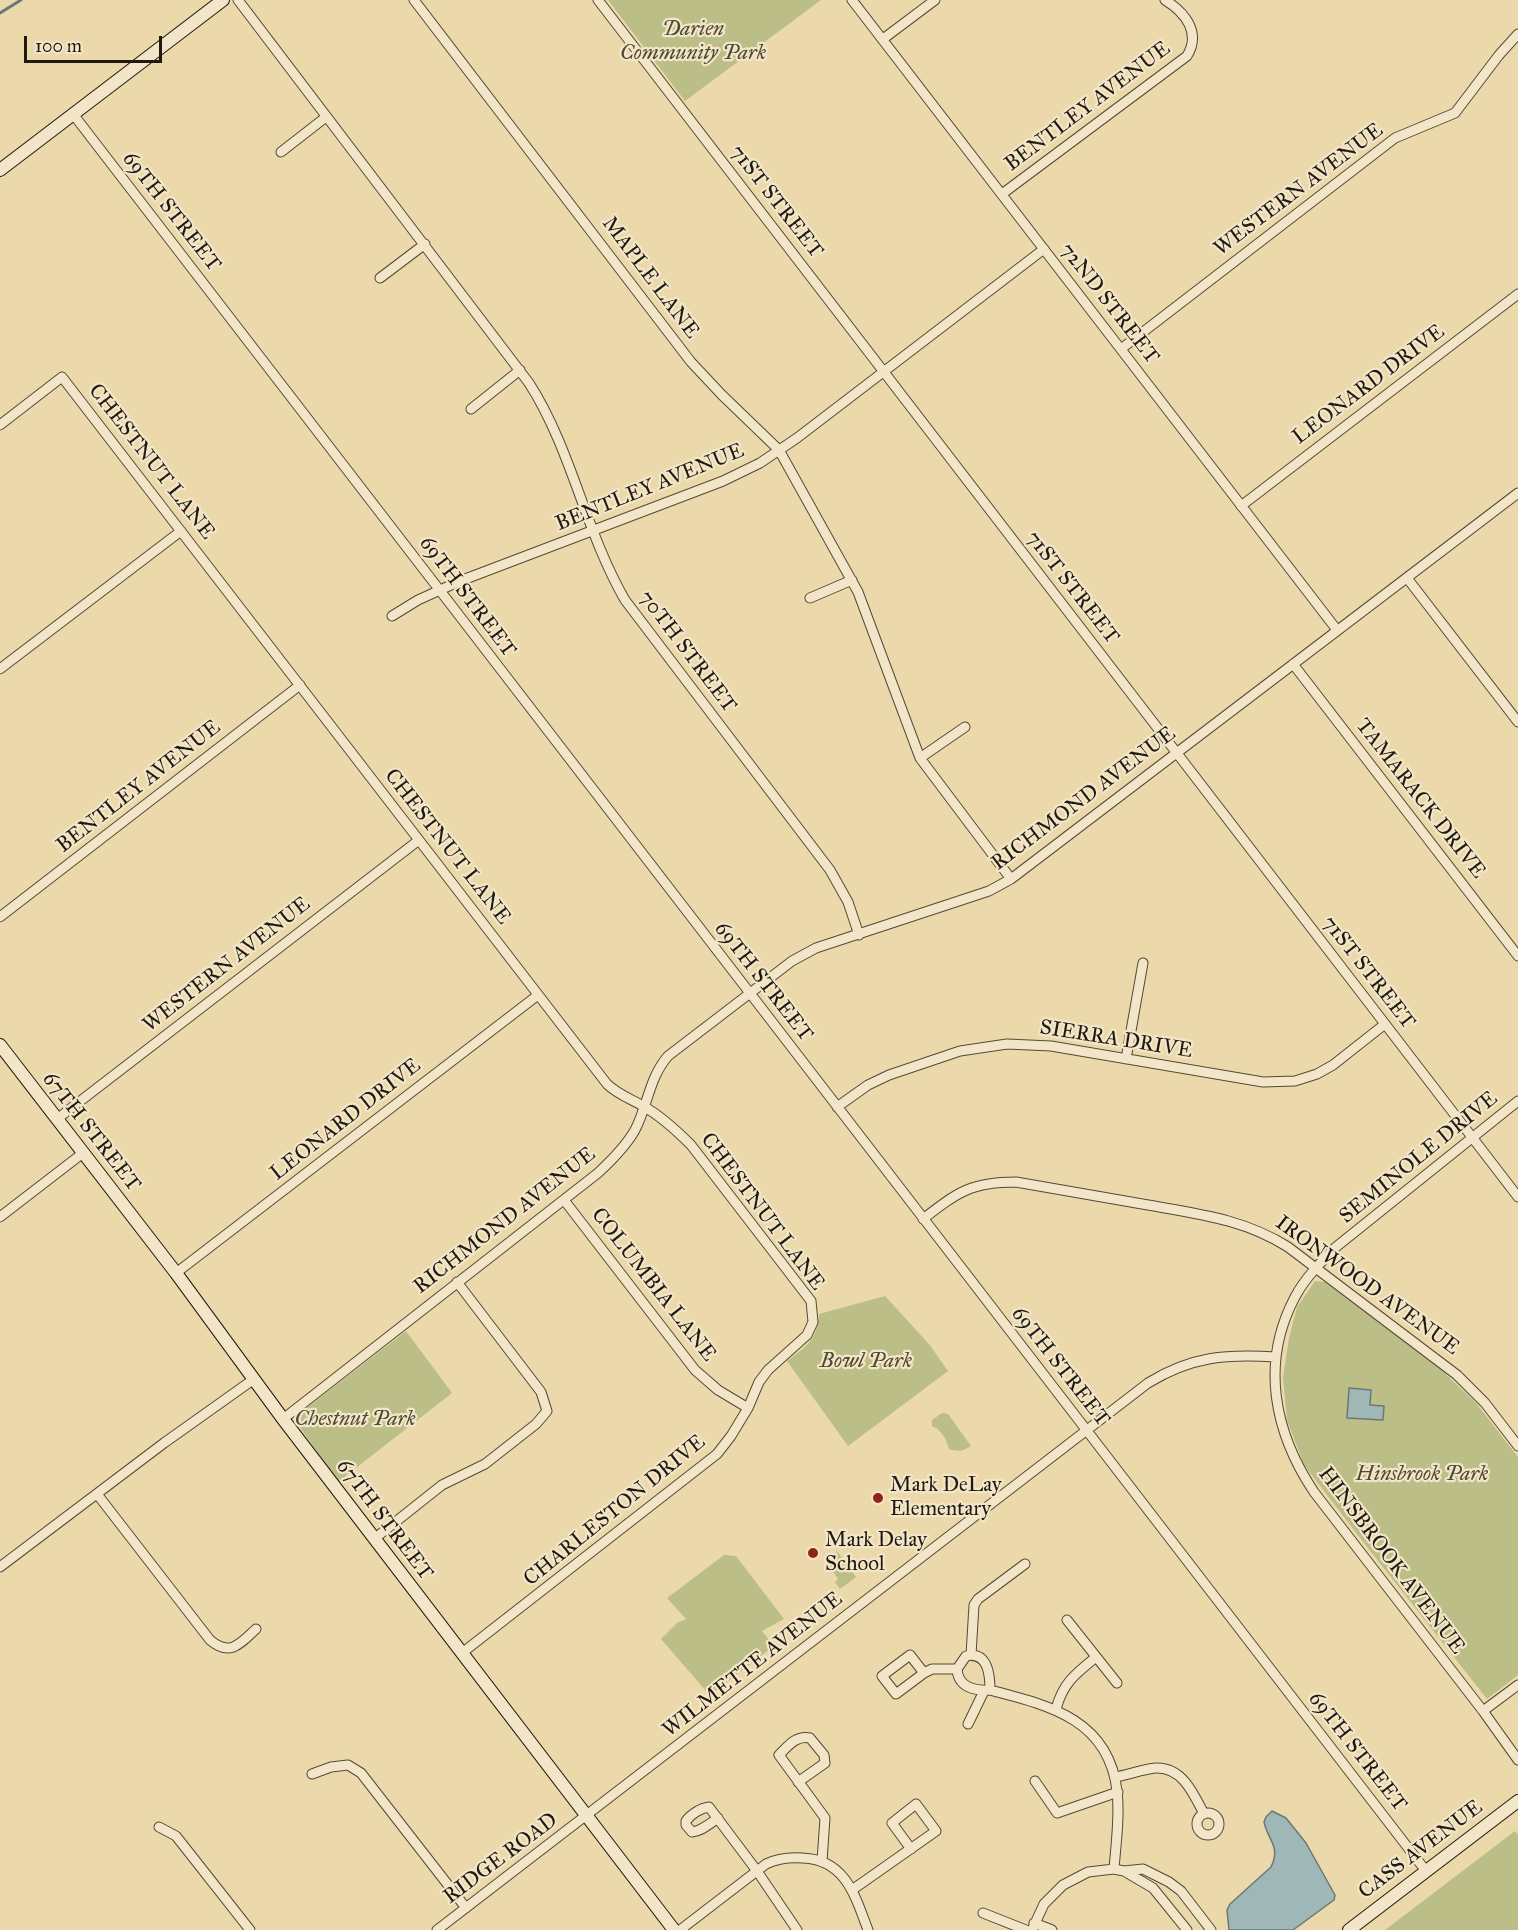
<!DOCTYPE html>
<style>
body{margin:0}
#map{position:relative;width:1518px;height:1930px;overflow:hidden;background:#ecd9ab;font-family:"IM FELL Great Primer",serif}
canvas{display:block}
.scale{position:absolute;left:24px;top:36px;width:138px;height:27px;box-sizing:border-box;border:3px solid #201910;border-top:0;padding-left:8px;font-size:18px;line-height:21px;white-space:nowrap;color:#201910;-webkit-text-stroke:4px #f3e6c8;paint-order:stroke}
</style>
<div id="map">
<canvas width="1518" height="1930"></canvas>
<div class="scale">100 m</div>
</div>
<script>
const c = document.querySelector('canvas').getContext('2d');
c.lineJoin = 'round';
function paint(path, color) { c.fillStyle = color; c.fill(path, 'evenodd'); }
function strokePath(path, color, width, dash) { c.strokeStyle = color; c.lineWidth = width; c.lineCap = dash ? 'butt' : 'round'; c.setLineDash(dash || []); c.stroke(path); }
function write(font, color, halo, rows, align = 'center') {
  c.font = font + ' "IM FELL Great Primer",serif'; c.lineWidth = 4.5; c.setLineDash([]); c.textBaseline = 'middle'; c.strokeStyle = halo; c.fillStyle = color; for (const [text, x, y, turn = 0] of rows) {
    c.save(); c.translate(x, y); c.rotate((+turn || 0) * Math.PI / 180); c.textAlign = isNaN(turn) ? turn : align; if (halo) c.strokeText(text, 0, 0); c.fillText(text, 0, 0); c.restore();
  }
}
paint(new Path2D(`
 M 608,0 L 821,0 L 685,101 Z
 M 1315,1281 L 1325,1282 L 1432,1361 L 1476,1403 L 1518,1457 L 1518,1675 L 1487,1699 L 1364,1543 L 1304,1465 L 1287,1420 L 1283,1378 L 1289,1338 L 1297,1307 Z
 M 885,1296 L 929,1344 L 948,1371 L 848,1446 L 787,1361 C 806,1346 817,1341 819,1314 Z
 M 406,1331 L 452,1393 L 338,1482 L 299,1426 L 299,1414 Z
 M 942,1413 L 948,1414 L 971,1446 C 964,1451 957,1452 949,1449 L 945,1438 L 938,1429 L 932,1426 L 932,1420 Z
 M 837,1551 L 856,1577 L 840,1589 L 835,1582 L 838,1579 L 825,1560 Z
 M 724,1555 L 736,1556 L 784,1619 L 762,1631 L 774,1646 L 714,1692 L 706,1691 L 661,1639 L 677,1623 L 686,1619 L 667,1598 Z
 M 1515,1831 L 1518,1835 L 1518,1930 L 1385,1930 Z`), '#bbbe86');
const water = new Path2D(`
 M 1349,1388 L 1371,1390 L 1370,1405 L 1384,1406 L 1383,1420 L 1347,1418 Z
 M 1272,1811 L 1286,1818 L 1306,1843 L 1335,1895 L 1334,1900 L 1293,1930 L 1229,1930 L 1227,1910 L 1230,1904 L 1271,1867 C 1281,1846 1268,1841 1264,1822 L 1266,1817 Z`);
paint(water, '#9fb7b6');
strokePath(water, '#6c7874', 1.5);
strokePath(new Path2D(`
 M 0,13 L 21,0`), '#6c7874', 3);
const street = new Path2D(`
 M 238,0 L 529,383 C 572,450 585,531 625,600 L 830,870 L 848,902 L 859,935
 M 414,0 L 691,362 L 722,395 L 779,450 L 858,592 L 920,758 L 1011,879
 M 598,0 L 1518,1197
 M 852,0 L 1337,630
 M 883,39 L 935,0
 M 73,114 L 1426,1871
 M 281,152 L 326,117
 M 1002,194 L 1187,56 C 1201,33 1186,13 1165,0
 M 380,278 L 425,244
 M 1121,349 L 1395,138 L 1455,113 L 1499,55 L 1518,34
 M 471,409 L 520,370
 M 0,425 L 62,377 L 607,1084 C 617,1094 631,1099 643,1106 C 661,1116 677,1131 691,1145 L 811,1301 L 813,1322 L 807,1335 L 768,1370 L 759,1382 L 748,1408 L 731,1436 L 717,1454 L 462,1653
 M 1241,506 L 1518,294
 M 1407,578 L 1518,722
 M 810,598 L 852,580
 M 392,616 L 418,600 L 460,581 L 723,481 L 760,463 L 797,438 L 1044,249
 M 1293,664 L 1518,956
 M 0,669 L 181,531
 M 920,758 L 965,727
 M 0,917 L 300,685
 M 1126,1059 L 1143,963
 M 1518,1101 L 1336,1247 C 1321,1262 1305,1278 1295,1297 C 1260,1363 1274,1432 1314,1492 L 1483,1711 L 1518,1760
 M 837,1107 L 868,1085 L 889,1075 L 960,1051 L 1007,1044 L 1051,1046 L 1263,1082 L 1295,1081 L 1317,1074 L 1333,1065 L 1385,1024
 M 57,1119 L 419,840
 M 564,1200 L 695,1370 L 718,1390 L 748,1408
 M 0,1217 L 83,1153
 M 923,1219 C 958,1192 971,1182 1016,1182 C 1060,1190 1104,1197 1148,1205 C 1198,1214 1244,1219 1288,1247 L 1457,1375 L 1485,1403 L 1518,1446
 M 176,1273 L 538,995
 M 283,1419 L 598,1173 C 612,1160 626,1146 635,1130 C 648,1105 649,1078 668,1056 L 792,961 L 816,948 L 989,891 L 1011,879 L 1518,493
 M 97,1494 L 210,1640 C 230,1657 240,1644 256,1629
 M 374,1539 L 442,1485 L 485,1464 L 536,1424 L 547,1411 L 541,1392 L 457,1282
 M 0,1567 L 164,1443 L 254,1379
 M 1067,1620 L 1117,1683
 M 971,1655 L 974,1605 L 978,1599 L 1025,1564
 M 924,1673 L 910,1655 L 882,1676 L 896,1694 L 924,1673 L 932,1669 L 957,1669
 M 990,1690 C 974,1691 958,1687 957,1669 L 966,1656 C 988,1651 990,1675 990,1690 C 1048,1705 1109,1719 1117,1791 C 1120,1816 1116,1843 1114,1869
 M 1056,1709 C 1063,1683 1075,1674 1096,1657
 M 1483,1711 L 1518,1685
 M 968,1724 L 984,1691
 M 312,1774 L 331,1767 L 348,1765 L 361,1773 L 466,1908
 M 1115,1777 C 1128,1775 1143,1769 1156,1768 C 1183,1767 1194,1795 1204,1814
 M 1035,1781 L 1057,1813 L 1118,1792
 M 798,1782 L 825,1763 L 824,1755 L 810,1738 C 796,1735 788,1746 779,1755 L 825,1818 L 822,1861
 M1197 1824a11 11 0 1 1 22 0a11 11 0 1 1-22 0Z
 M 718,1818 C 709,1824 702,1831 692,1832 L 686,1825 L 686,1821 C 691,1814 701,1808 709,1807 L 757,1871 L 797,1930
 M 159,1827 L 176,1836 L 250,1930
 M 1124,1871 L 1153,1888 L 1187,1930
 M 852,1890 L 936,1831 L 916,1804 L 892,1823 L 911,1849
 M 983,1913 L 1026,1930
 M 1034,1923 L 1052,1930
 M 437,1930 L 1148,1383 C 1192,1356 1226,1354 1276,1357
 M 680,1930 L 766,1864 C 778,1858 789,1857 803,1858 C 846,1860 855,1896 868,1930
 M 1032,1930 L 1044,1904 L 1063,1885 L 1088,1872 L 1114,1869 L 1124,1871 L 1143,1869 L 1169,1882 L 1181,1891 L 1211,1930`);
const secondary = new Path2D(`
 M 0,170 L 223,0
 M 0,1045 L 176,1273 L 283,1419 L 674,1930
 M 1349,1930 L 1518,1801`);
strokePath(street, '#534937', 11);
strokePath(secondary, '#201910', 14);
strokePath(street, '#f3e6c8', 9);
strokePath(secondary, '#f3e6c8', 12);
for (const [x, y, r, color] of [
 [878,1498,6,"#8f2418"],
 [813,1553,6,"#8f2418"]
]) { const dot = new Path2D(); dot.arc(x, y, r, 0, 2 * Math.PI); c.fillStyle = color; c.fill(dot); strokePath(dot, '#f3e6c8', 2); }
write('italic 21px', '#4e4b33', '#f3e6c8', [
 ["Darien",693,30],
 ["Community Park",693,54],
 ["Bowl Park",866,1362],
 ["Chestnut Park",355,1420],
 ["Hinsbrook Park",1422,1475]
]);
write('21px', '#201910', '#f3e6c8', [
 ["BENTLEY AVENUE",1088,107,-37],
 ["WESTERN AVENUE",1299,190,-37],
 ["71ST STREET",776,202,52],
 ["69TH STREET",171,212,52],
 ["MAPLE LANE",650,278,53],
 ["72ND STREET",1109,304,52],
 ["LEONARD DRIVE",1369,385,-37],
 ["CHESTNUT LANE",151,462,52],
 ["BENTLEY AVENUE",650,488,-22],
 ["71ST STREET",1072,588,52],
 ["69TH STREET",467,597,53],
 ["70TH STREET",687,652,53],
 ["BENTLEY AVENUE",139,787,-38],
 ["RICHMOND AVENUE",1084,799,-37],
 ["TAMARACK DRIVE",1420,799,52],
 ["CHESTNUT LANE",447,847,52],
 ["WESTERN AVENUE",227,965,-38],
 ["71ST STREET",1368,973,52],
 ["69TH STREET",763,982,52],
 ["SIERRA DRIVE",1116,1040,9],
 ["LEONARD DRIVE",346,1120,-38],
 ["67TH STREET",91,1132,52],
 ["SEMINOLE DRIVE",1419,1158,-39],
 ["CHESTNUT LANE",762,1212,53],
 ["RICHMOND AVENUE",505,1221,-38],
 ["COLUMBIA LANE",653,1285,52],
 ["IRONWOOD AVENUE",1367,1286,36],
 ["69TH STREET",1060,1367,52],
 ["CHARLESTON DRIVE",615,1511,-39],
 ["67TH STREET",384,1520,53],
 ["HINSBROOK AVENUE",1391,1561,53],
 ["WILMETTE AVENUE",753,1665,-38],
 ["69TH STREET",1357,1752,52],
 ["CASS AVENUE",1421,1850,-37],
 ["RIDGE ROAD",501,1859,-37]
]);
write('21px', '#201910', '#f3e6c8', [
 ["Mark DeLay",890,1486],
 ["Elementary",890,1510],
 ["Mark Delay",825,1541],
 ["School",825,1565]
], 'left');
</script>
